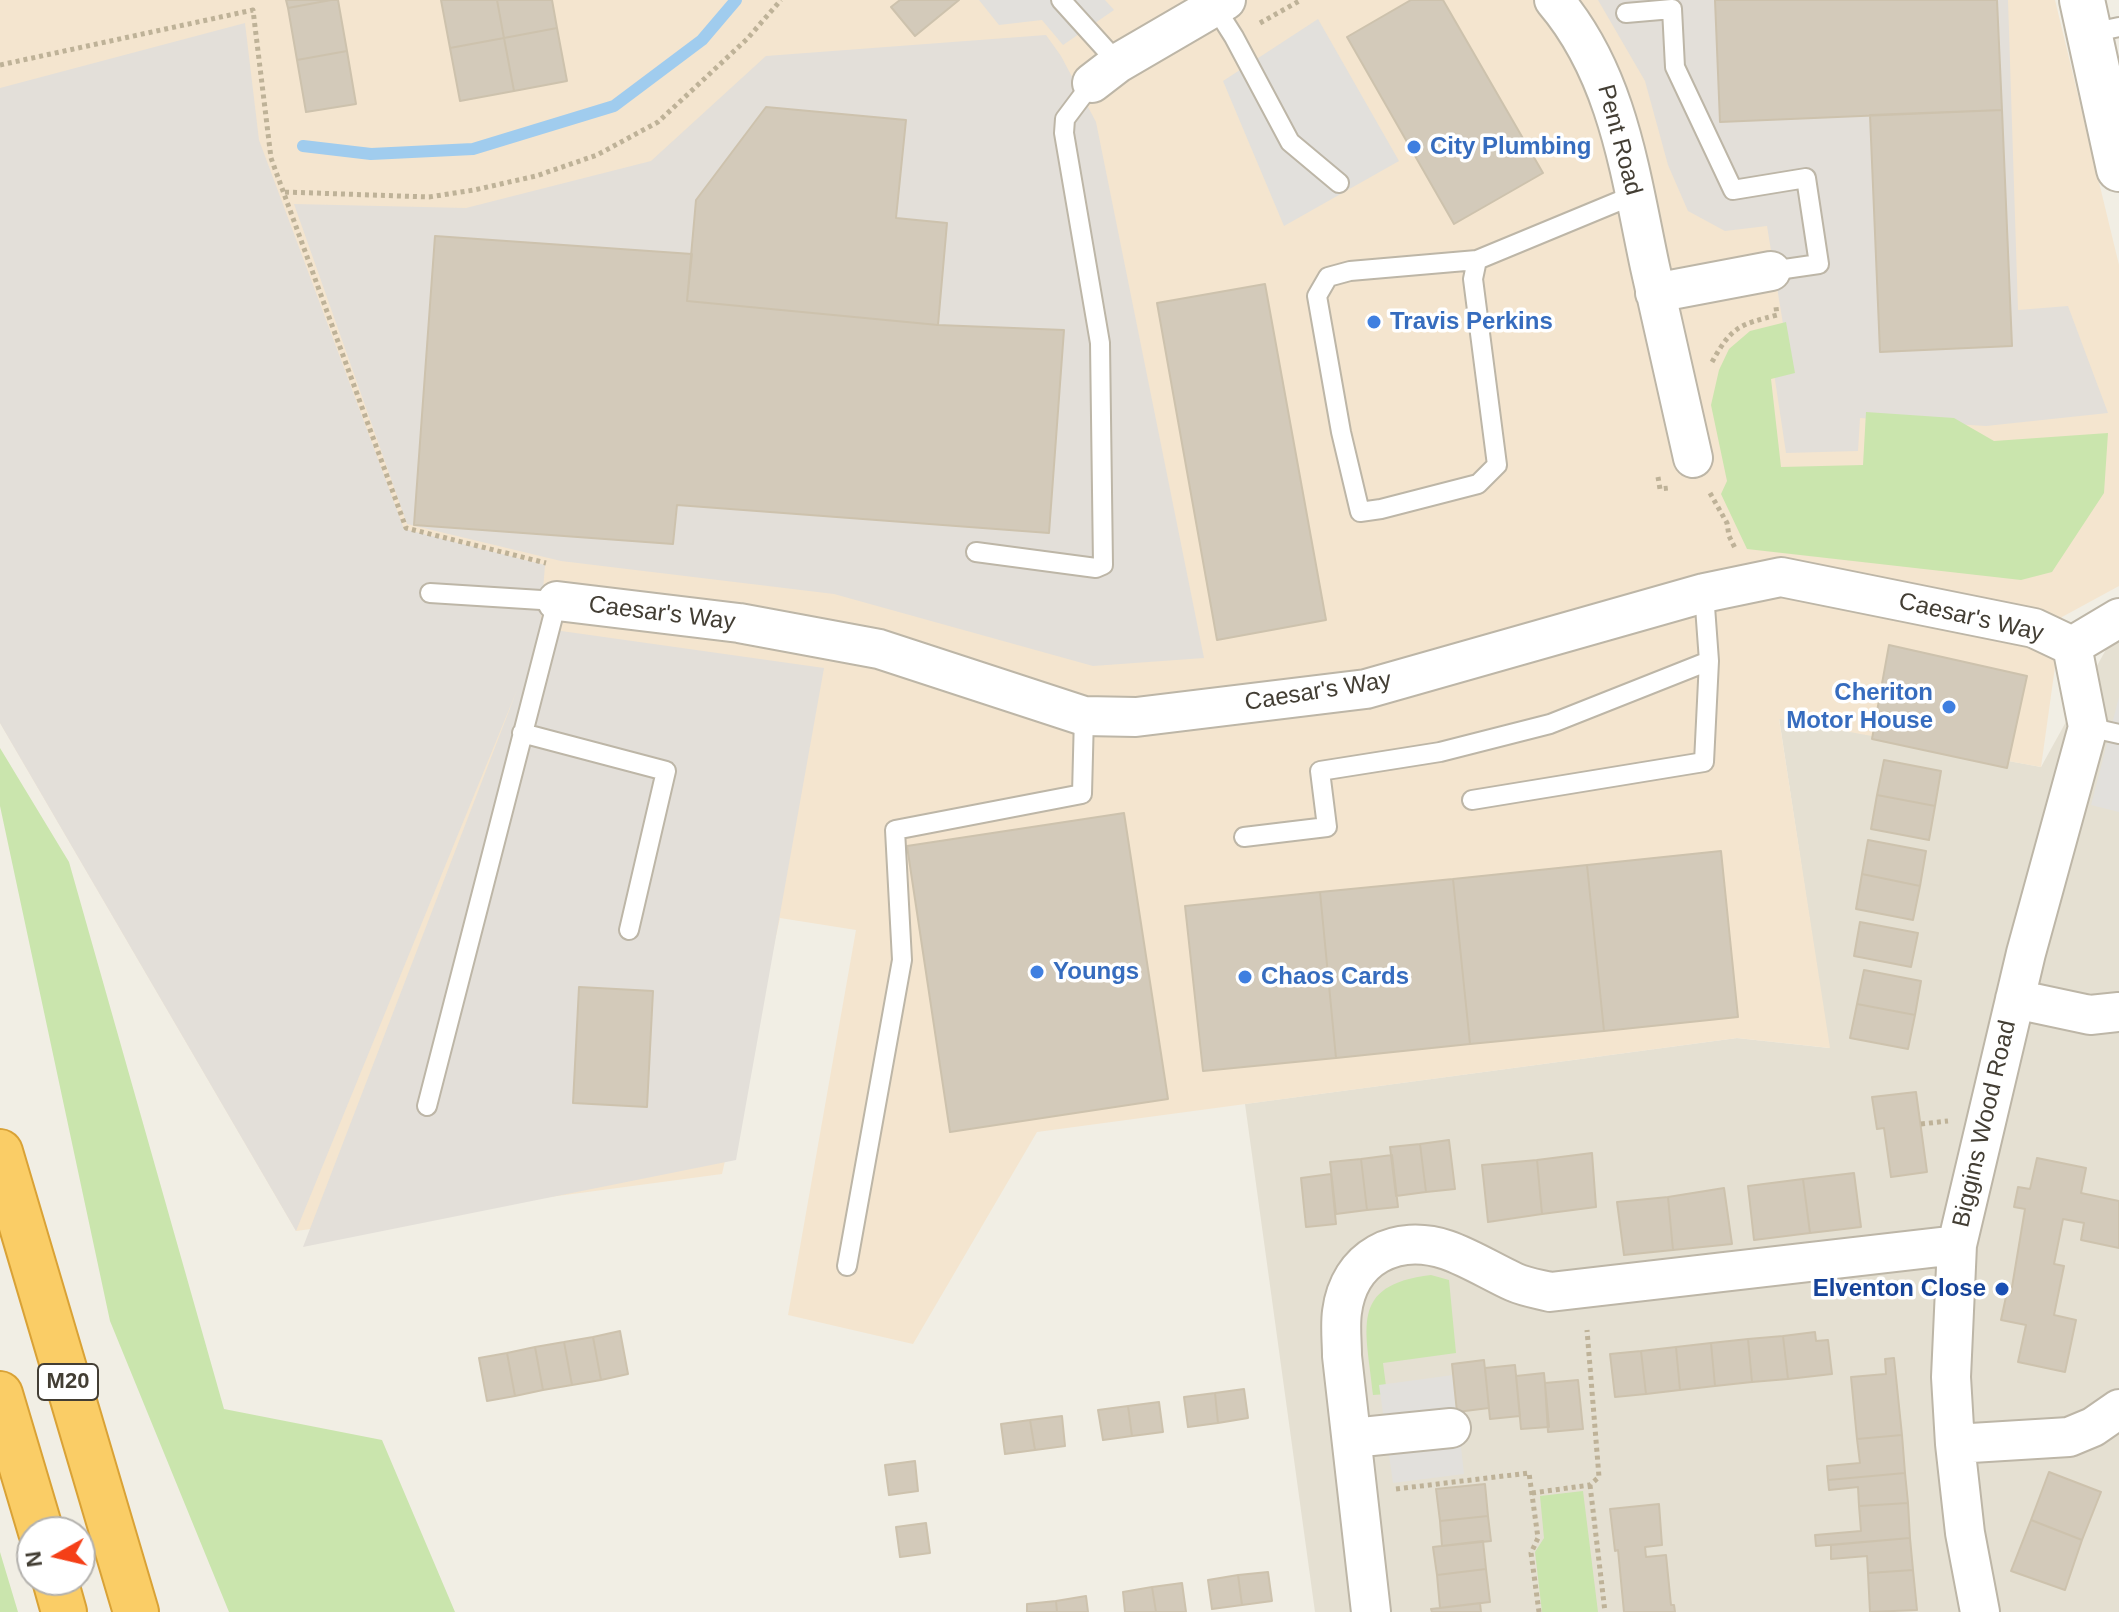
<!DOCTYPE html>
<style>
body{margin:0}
#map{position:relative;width:2119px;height:1612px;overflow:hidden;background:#f1eee4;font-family:Arial,sans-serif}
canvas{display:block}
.north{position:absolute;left:16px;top:1516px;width:80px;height:80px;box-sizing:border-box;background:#fff;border:2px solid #b4b2ae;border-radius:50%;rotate:262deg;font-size:22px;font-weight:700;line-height:32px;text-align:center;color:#433e34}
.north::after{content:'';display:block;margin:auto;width:28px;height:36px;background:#f53f17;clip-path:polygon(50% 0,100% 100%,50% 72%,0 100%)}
</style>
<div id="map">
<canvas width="2119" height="1612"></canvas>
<div class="north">N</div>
</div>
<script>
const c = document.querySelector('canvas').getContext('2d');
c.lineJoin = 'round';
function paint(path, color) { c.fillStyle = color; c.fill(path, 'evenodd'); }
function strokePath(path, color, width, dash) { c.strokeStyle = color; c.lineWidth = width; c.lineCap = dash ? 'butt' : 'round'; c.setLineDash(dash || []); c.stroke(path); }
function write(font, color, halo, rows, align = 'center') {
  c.font = font + ' Arial,sans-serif'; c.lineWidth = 7; c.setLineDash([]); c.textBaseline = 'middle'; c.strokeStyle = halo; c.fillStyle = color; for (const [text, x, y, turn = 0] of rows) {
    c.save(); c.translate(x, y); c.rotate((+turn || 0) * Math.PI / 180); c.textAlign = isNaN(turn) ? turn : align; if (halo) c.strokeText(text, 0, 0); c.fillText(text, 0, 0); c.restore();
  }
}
paint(new Path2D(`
 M 2119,626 L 2119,1612 L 1315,1612 L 1245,1104 L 1737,1038 L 1829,1048 L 1779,718 L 2041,767 Z`), '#e5e0d2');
paint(new Path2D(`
 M 0,0 L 2055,0 L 2119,265 L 2119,586 L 2062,617 L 2041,767 L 1779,719 L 1830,1048 L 1737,1038 L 1037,1132 L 913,1344 L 788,1315 L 856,930 L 780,918 L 722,1174 L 296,1231 L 0,723 Z`), '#f4e5cf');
paint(new Path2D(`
 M 1598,0 L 2008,0 L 2018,310 L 2068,306 L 2108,413 L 1986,426 L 1860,418 L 1858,451 L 1786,453 L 1768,333 L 1784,330 L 1767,226 L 1725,231 L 1688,211 L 1668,165 L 1645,81 Z
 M 245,23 L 259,140 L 404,529 L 545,565 L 540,628 L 824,668 L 736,1160 L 303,1247 L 517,690 L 296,1231 L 0,723 L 0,88 Z
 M 1046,35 L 1061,56 L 1096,122 L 1204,658 L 1093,666 L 834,594 L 561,561 L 407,524 L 294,204 L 466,208 L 651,161 L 766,56 Z`), '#e3dfd9');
paint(new Path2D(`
 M 1786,322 L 1795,373 L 1771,379 L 1781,467 L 1863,465 L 1866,412 L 1954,418 L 1994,441 L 2108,433 L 2104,493 L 2052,572 L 2021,580 L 1747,549 L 1721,494 L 1727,481 L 1711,405 L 1719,370 L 1729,349 L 1750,331 Z
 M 0,748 L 69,862 L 224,1409 L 382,1440 L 455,1612 L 229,1612 L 110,1321 L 0,806 Z
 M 1431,1275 L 1449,1280 L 1456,1353 L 1383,1363 L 1387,1394 L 1373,1395 C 1367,1330 1347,1285 1431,1275 Z
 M 1583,1491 L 1598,1612 L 1542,1612 L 1535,1552 L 1544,1538 L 1540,1496 Z
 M 0,1552 L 18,1612 L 0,1612 Z`), '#cae5ad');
paint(new Path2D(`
 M 979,0 L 1105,0 L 1114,10 L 1063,45 L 1042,20 L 999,25 Z
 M 1318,19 L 1399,161 L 1284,226 L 1223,81 Z
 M 2119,697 L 2119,812 L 2091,805 Z
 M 1453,1375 L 1464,1474 L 1393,1483 L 1379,1385 Z`), '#e2e0dc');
strokePath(new Path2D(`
 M 303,146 L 371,154 L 473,149 L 614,106 L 702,40 L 736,0`), '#a0ccee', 12);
const building = new Path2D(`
 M 286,0 L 331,0 L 288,8 Z
 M 331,0 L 338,0 L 347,51 L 297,60 L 288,8 Z
 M 441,0 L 497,0 L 504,38 L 450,48 Z
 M 497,0 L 552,0 L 557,28 L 504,38 Z
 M 900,0 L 959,0 L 915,36 L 891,7 Z
 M 1411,0 L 1443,0 L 1543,173 L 1454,224 L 1347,37 Z
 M 1715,0 L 1997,0 L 2002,110 L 1720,122 Z
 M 557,28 L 567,81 L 514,91 L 504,38 Z
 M 504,38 L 514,91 L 460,101 L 450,48 Z
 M 347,51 L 356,104 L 306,112 L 297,60 Z
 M 766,107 L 906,120 L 896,218 L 947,223 L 938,325 L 687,301 L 696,200 Z
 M 2002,110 L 2012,346 L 1880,352 L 1870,115 Z
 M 435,236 L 692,254 L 687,301 L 938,325 L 1064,330 L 1049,533 L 677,505 L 673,544 L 414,525 Z
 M 1265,284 L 1326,620 L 1217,640 L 1157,303 Z
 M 1889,645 L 2027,676 L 2007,768 L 1872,739 Z
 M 1884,760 L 1941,771 L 1935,806 L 1877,795 Z
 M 1877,795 L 1935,806 L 1929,840 L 1871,829 Z
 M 1124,813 L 1168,1099 L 950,1132 L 907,846 Z
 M 1868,840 L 1926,851 L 1920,886 L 1862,874 Z
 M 1721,851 L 1738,1017 L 1604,1031 L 1587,865 Z
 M 1587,865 L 1604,1031 L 1470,1044 L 1453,879 Z
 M 1862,874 L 1920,886 L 1913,920 L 1856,909 Z
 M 1453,879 L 1470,1044 L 1336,1058 L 1320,892 Z
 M 1320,892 L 1336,1058 L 1203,1071 L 1185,906 Z
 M 1860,922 L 1918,933 L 1911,967 L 1854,956 Z
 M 1864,970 L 1921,981 L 1915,1015 L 1857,1004 Z
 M 579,987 L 653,991 L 647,1107 L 573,1103 Z
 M 1857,1004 L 1915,1015 L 1908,1049 L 1850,1038 Z
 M 1916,1092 L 1927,1172 L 1891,1177 L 1884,1128 L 1877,1129 L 1872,1097 Z
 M 1449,1140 L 1455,1189 L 1426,1192 L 1420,1144 Z
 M 1420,1144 L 1426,1192 L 1396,1196 L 1390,1147 Z
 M 1592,1153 L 1596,1207 L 1542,1214 L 1537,1160 Z
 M 1392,1155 L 1398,1207 L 1367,1210 L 1361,1159 Z
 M 2037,1158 L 2086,1168 L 2081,1193 L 2119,1201 L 2119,1248 L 2081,1240 L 2084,1223 L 2063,1219 L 2054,1264 L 2064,1266 L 2054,1315 L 2076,1320 L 2065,1372 L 2018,1362 L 2026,1325 L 2001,1320 L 2007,1292 L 2011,1293 L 2025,1209 L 2014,1207 L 2018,1187 L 2030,1189 Z
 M 1361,1159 L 1367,1210 L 1336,1214 L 1330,1162 Z
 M 1537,1160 L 1542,1214 L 1488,1222 L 1482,1165 Z
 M 1854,1173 L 1861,1227 L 1810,1233 L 1803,1179 Z
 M 1331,1174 L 1336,1224 L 1306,1227 L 1301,1178 Z
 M 1803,1179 L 1810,1233 L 1754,1240 L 1748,1186 Z
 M 1724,1188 L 1732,1244 L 1673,1250 L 1668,1197 Z
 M 1668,1197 L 1673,1250 L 1624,1255 L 1617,1202 Z
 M 620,1331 L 628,1374 L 601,1380 L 593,1337 Z
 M 1815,1332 L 1816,1341 L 1828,1340 L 1832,1374 L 1788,1379 L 1783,1336 Z
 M 1783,1336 L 1788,1379 L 1752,1382 L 1748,1339 Z
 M 593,1337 L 601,1380 L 572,1385 L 564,1342 Z
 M 1748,1339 L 1752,1382 L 1715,1386 L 1711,1343 Z
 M 564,1342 L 572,1385 L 543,1390 L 535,1347 Z
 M 1711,1343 L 1715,1386 L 1680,1390 L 1676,1347 Z
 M 535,1347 L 543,1390 L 515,1396 L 507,1353 Z
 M 1676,1347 L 1680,1390 L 1646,1394 L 1641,1351 Z
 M 1641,1351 L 1646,1394 L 1615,1397 L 1610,1354 Z
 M 507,1353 L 515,1396 L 487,1401 L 479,1358 Z
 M 1894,1358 L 1902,1435 L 1857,1439 L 1851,1377 L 1886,1374 L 1885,1359 Z
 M 1484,1360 L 1489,1408 L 1457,1412 L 1452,1364 Z
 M 1515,1365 L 1520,1416 L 1490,1419 L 1485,1368 Z
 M 1544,1373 L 1549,1427 L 1521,1429 L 1516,1376 Z
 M 1578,1380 L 1583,1429 L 1548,1432 L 1545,1383 Z
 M 1244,1389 L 1248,1418 L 1218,1423 L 1215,1393 Z
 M 1215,1393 L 1218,1423 L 1188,1427 L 1184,1397 Z
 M 1159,1402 L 1163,1432 L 1132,1436 L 1128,1406 Z
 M 1128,1406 L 1132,1436 L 1103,1440 L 1098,1410 Z
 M 1062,1416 L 1065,1446 L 1035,1450 L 1030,1420 Z
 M 1030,1420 L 1035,1450 L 1005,1454 L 1001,1424 Z
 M 1902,1435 L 1905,1473 L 1828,1480 L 1827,1466 L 1860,1463 L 1857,1439 Z
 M 915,1461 L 918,1491 L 889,1495 L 885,1465 Z
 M 2049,1472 L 2101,1492 L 2082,1540 L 2031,1520 Z
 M 1905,1473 L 1908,1503 L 1859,1506 L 1858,1487 L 1829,1490 L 1828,1480 Z
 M 1485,1484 L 1488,1516 L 1440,1521 L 1436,1489 Z
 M 1908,1503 L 1910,1538 L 1816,1546 L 1815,1535 L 1861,1531 L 1859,1506 Z
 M 1659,1504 L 1662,1545 L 1645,1547 L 1646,1557 L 1666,1555 L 1671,1605 L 1674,1605 L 1675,1612 L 1624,1612 L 1618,1550 L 1615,1551 L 1610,1509 Z
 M 1488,1516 L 1491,1541 L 1442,1546 L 1440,1521 Z
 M 2031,1520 L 2082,1540 L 2065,1590 L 2011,1571 Z
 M 926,1523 L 930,1553 L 900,1557 L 896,1527 Z
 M 1910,1538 L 1913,1570 L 1868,1573 L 1867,1556 L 1831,1559 L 1831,1545 Z
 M 1483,1541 L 1486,1569 L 1437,1575 L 1433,1547 Z
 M 1486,1569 L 1490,1602 L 1440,1608 L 1437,1575 Z
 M 1913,1570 L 1917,1610 L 1870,1612 L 1868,1573 Z
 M 1268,1572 L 1272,1601 L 1242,1605 L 1238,1575 Z
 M 1238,1575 L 1242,1605 L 1212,1609 L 1208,1580 Z
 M 1182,1583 L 1186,1612 L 1156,1612 L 1152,1587 Z
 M 1152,1587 L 1156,1612 L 1125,1612 L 1123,1592 Z
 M 1086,1596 L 1088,1612 L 1057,1612 L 1056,1601 Z
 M 1056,1601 L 1057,1612 L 1027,1612 L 1027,1604 Z
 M 1480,1603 L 1481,1612 L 1432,1612 L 1431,1609 Z`);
paint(building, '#d3caba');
strokePath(building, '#cdc2ad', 2);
const service = new Path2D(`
 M 1061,0 L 1118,63
 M 1215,7 L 1234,37 L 1290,142 L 1339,183
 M 1626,13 L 1672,9 L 1675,67 L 1733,190 L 1806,178 L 1819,264 L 1771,271
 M 2090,33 L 2119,27
 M 1477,260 L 1473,279 L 1497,465 L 1478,484 L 1381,509 L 1360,512 L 1341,432 L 1317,296 L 1328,277 L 1350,271 L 1477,260 L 1634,195
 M 976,552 L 1096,568 L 1103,565 L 1100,343 L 1064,133 L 1065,119 L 1092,83
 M 2088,727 L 2119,734
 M 522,733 L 666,771 L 629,930
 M 1472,800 L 1704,762 L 1709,661 L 1704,593
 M 1244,837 L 1327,827 L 1320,771 L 1440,752 L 1550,724 L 1709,661
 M 427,1106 L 557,601 L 430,593
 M 847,1266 L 902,960 L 895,830 L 1082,794 L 1084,716`);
const minor = new Path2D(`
 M 1554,0 C 1618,75 1630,173 1650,267 C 1664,331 1679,394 1693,458
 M 1092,83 L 1118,63 L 1226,0
 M 1655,293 L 1771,271
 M 557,601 L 739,623 L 879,649 L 1084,716 L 1136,717 L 1366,689 L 1704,593 L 1781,577 L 2034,628 L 2072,646
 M 2072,646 L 2119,618
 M 2015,999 L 2090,1015 L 2119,1012
 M 1352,1438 L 1451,1428
 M 1955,1444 L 2069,1437 L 2093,1427 L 2119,1409
 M 1371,1612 L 1342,1356 C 1342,1342 1340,1326 1342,1312 C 1349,1257 1396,1233 1447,1250 C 1470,1258 1492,1272 1514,1282 C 1525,1287 1538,1289 1550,1292 L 1957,1245
 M 1980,1612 L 1965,1533 L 1955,1444 L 1951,1377 L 1957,1245 L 2026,953 L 2088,727 L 2072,646`);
const tertiary = new Path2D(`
 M 2082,0 L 2119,169`);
const motorway = new Path2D(`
 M 0,1152 L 136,1612
 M 0,1394 L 41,1532
 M 55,1580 L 64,1612`);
strokePath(service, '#bdb6a7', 22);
strokePath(minor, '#bdb6a7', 42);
strokePath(tertiary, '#bdb6a7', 48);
strokePath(motorway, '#d9a236', 48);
strokePath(new Path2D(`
 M 1260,23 L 1301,0
 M 0,65 L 253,10 L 271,158 L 406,528 L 546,563
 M 285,192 L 429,197 L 474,190 L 536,176 L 597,155 L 658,122 L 747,39 L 781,0
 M 1712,362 C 1732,326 1739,325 1777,315 L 1776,307
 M 1658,477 L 1660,489 L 1669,488
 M 1710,493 L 1727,523 L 1729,536 L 1735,548
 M 1921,1124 L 1948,1121
 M 1590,1485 L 1605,1612
 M 1396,1489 L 1529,1473 L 1538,1538 L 1531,1553 L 1539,1612
 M 1532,1493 L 1590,1485 L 1599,1477 L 1587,1330`), '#beb298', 5, [4, 4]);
strokePath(service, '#fff', 18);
strokePath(minor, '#fff', 38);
strokePath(tertiary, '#fff', 44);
strokePath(motorway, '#facd66', 44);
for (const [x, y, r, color] of [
 [1414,147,8,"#3f7fe0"],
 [1374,322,8,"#3f7fe0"],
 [1949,707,8,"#3f7fe0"],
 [1037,972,8,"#3f7fe0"],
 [1245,977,8,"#3f7fe0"],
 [2002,1289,8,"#1a4fb4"]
]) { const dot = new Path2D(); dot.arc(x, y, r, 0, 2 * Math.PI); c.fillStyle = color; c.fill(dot); strokePath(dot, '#fff', 3); }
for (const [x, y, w] of [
 [68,1382,60]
]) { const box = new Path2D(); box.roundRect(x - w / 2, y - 18, w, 36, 6); c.fillStyle = '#fff'; c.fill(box); strokePath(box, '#433e34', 2); }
write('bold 22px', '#433e34', null, [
 ["M20",68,1382]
]);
write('24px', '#433e34', '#fff', [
 ["Pent Road",1619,140,75],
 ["Caesar's Way",662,614,7],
 ["Caesar's Way",1971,618,13],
 ["Caesar's Way",1318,692,-9],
 ["Biggins Wood Road",1985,1124,-77]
]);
write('bold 24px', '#366cbe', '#fff', [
 ["City Plumbing",1430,147],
 ["Travis Perkins",1390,322],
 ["Cheriton",1933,693,"right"],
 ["Motor House",1933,721,"right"],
 ["Youngs",1053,972],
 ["Chaos Cards",1261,977]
], 'left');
write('bold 24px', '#164399', '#fff', [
 ["Elventon Close",1986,1289]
], 'right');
</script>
